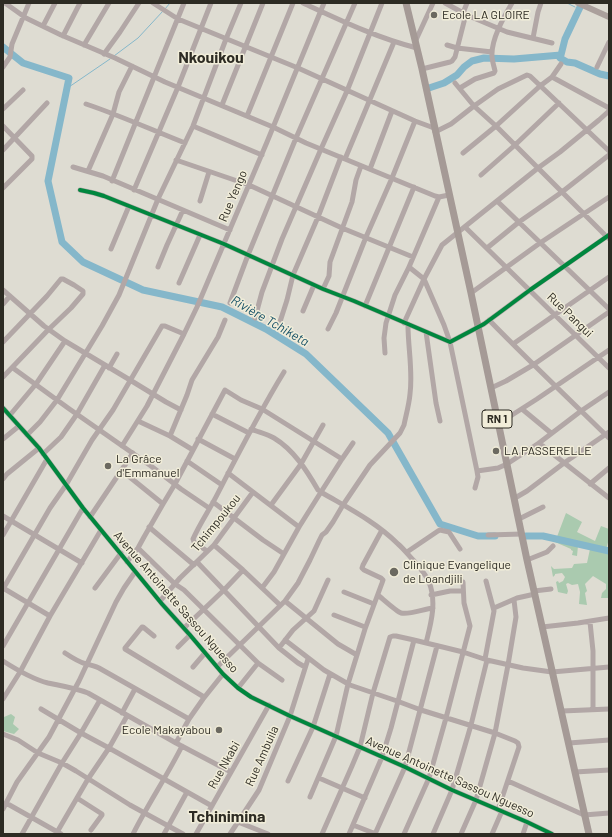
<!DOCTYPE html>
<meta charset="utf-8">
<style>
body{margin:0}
#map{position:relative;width:612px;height:837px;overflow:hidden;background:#dedcd2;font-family:Barlow,sans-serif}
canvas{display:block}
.frame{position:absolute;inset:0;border:4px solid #2d2b23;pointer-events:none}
</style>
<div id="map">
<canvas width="612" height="837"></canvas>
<div class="frame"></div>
</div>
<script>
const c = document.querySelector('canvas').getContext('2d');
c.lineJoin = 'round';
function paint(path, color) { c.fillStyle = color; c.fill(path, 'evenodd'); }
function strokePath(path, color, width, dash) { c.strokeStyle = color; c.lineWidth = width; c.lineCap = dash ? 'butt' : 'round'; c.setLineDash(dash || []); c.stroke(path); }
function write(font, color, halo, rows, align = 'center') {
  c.font = font + ' Barlow,sans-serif'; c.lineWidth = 3; c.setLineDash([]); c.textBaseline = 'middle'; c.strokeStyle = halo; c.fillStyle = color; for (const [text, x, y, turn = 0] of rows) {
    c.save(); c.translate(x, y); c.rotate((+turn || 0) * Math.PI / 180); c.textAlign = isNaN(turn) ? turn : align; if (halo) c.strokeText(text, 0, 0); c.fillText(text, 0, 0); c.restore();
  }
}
paint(new Path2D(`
 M 566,513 L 582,522 L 577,532 L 595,541 L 601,526 L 609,529 L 609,539 L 605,553 L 609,554 L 609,598 L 601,598 L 602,593 L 606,589 L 606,584 L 593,576 L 585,584 L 587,591 L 585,593 L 587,605 L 579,604 L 580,592 L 578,584 L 572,585 L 568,583 L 566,584 L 568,591 L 567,594 L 558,592 L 556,582 L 558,581 L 559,583 L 563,581 L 565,577 L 562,573 L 555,574 L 555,575 L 553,577 L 551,566 L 554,569 L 572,568 L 574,564 L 587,563 L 590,549 L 578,546 L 577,556 L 572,555 L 573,551 L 571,550 L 571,549 L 555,542 Z
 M 11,714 L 15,717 L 13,724 L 19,729 L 14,734 L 3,731 L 3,716 L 4,717 Z`), '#aacaaf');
strokePath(new Path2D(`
 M 567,3 L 575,7
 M 165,9 L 170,3
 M 114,56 L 138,38 L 163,11
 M 66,89 L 110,59`), '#85b7ca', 1);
strokePath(new Path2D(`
 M 3,47 L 23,63 L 69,78 L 48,181 L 62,242 L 83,262 L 143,290 L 222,307 L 266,329 L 306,354 L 388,433 L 440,524 L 478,536 L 495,536
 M 561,55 L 565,39 L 582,3
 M 429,88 L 444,83 L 457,75 L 464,67 L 472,61 L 484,58 L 514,59 L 561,55 L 560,58 L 567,62 L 575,63 L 600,74 L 609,76
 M 526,536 L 543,536 L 609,551`), '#85b7ca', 7);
strokePath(new Path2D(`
 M 5,3 L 26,18 L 61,35 L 115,58 L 165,82 L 273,127 L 306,143 L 435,196 L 439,197 L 449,195
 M 153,3 L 178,19 L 298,68 L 415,121 L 434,128
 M 303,3 C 340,20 377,38 417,48
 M 445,3 L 469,16 L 507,32 L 552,43
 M 463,13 L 467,3
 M 43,26 L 55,3
 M 63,36 L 80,3
 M 533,38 L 538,12 L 541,3
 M 415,42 L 433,3
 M 84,45 L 109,3
 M 447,45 L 457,48 L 492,52
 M 104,54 L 120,32 L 139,3
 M 3,67 L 10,57 L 12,44 L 29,3
 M 597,67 L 609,42
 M 422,69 L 450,62 L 452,61 L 455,57 L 466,14
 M 552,77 L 609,108
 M 455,83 L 474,106 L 496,126 L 608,238
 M 460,88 L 475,79 L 494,73 L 495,71 C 494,66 492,61 492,56 C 491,39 504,17 512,3
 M 86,104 C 119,115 152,130 185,143
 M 222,105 L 263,3
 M 3,109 L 23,90
 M 247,116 L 293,3
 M 3,126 L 32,156 L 32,159 L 3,188
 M 193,126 L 262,155
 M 435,132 L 451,124 L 474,106 L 498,89 L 527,75 L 530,76 L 609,151
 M 3,150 L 47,103
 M 463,153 L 496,126 L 540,86 L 552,77 L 561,64
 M 345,159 L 394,42
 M 176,160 L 249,185 L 342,228 L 413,257
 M 73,167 L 103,176 L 230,230
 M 370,169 L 392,111
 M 88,171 L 113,114 L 119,92 L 132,66
 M 481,175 L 515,145 L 559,103
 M 112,181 L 184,3
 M 80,190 L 94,193 L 104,196 L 224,244 L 323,289 L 354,301 L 450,342 L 484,324 L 530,290 L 609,235
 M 134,190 L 178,87 L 211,3
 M 200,201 L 209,172
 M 497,201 L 609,309
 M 465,227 L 609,368
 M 487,248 L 519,222 L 562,192 L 609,155
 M 111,249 L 129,206
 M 158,267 L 167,245 L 183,210
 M 409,267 L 424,279 L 444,325 L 450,342 L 477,471 L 478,477 L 475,488
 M 179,283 L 200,235
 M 323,289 L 329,276 L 330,262 L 352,202 L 356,180 L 361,166
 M 3,290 L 44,326 L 65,341 L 130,380 L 166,402 L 181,410
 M 471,293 L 540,243 L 609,197
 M 230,303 L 248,255 L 296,138 L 355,3
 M 3,304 L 10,296
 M 365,306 L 414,187
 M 303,311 L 314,285
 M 255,318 L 262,292 L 282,239 L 321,149 L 347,91 L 382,3
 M 489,320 C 528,360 569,399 609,438
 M 404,323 L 424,279 L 442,245 L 538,168 L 560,152 L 599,120 L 609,111
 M 278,328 L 287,300 L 293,275 L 318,217 L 341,157
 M 328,329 L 336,313 L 366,237 L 392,178 L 415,121
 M 426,332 L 436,403 L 440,421
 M 3,342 L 47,296 L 61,279 L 63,279 L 74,285 L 83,291 L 83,294 L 71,308 L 48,330 L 3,377
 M 513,344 L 609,277
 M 385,353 L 384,338 L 386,323 L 395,295 L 409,267 L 439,197
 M 13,368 L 68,408 L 151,466 L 181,489 L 209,508
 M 109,368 L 117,354
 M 491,388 L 506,381 L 533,365 L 609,312
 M 3,408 L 39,448 L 83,508 L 162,604 L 190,635 L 223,674 L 238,688 L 251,697 L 290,716 L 405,767 L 452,790 L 527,822 L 552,834
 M 522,409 L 551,433
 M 212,414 L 249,433
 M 10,415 L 36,384 L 65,341
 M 138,421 L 170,436 L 193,450
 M 498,424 L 537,399 L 609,350
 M 251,429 C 258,432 267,434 274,438 C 294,450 307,471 318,490 L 321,492 C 348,508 376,522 398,544 C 404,549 409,556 415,562 C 420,568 426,575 429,582 C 437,602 431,623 426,643
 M 27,435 L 40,422 L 57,400 L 102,326 L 119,295 L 158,199 L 193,126 L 226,39 L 241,3
 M 170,436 L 187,395 L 192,380 L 218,337 L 225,320
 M 3,439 L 19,426
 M 198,439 L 235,459
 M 539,443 L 609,498
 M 122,446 L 147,406 L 184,334 L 197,307 L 267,142 L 324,3
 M 43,454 L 61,437 L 68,427 L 77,414 L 105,365
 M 187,461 L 222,485
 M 121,470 L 163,504
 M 477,471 L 498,468 L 507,464 L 539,443 L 581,411 L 609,392
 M 228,473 L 299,527
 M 3,479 L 7,474 L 39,448
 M 590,484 L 609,468
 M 515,498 L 527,491 L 564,463 L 609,432
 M 213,502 L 263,540 L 284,554
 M 271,505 L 301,464 L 323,425
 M 3,516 L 82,563
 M 90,517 L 133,453
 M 519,519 L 543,507
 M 149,527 L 194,565
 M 3,535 L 47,459
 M 488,535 L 522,534
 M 214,545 L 243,570 L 280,605
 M 138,548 L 175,584 L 184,590 L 258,663 L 282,680
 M 207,551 L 194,542 L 193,539 C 200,523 210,509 218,493 C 239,452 260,411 284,372
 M 407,552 L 438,531 L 440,530 L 449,532 L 460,549
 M 527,560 L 547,552 L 553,546
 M 127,562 L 138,548 L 144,537 L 163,504 L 175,484 L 225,390 L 241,400 L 262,409 L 342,459
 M 197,562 L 279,648 L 298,663 L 305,667
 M 3,588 L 50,616
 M 95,588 L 121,553
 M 262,588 L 274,572 L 299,527 L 321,492 L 342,459 L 353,443
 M 3,589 L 50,508 L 66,485 L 92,440 L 113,410 L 162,326 L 165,326 L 184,334
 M 534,591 L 551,589
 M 344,592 L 374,604
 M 378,595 C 383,599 396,611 401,613 C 409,615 424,609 433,608
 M 431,595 L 450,591 L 463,591
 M 160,601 L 180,578 L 214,545 L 253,492
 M 285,601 L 338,644 L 357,655
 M 494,608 L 517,598 L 535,594
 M 334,615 L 365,627
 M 590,622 L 593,651 L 593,709
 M 542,627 L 578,623 L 609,618
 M 184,628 L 224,590 L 243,570
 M 154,636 L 143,627 L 142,627 L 125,648 L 125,649 L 204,697
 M 285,640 L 324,670 L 350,685 L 397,701 L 421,710 L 495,733 L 515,741 L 518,743 L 519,747 L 498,810
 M 3,646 L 83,508
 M 178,647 L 190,635
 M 279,648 L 293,630 L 314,611 L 328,580
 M 65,653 C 71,657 79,662 86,664 C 91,665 95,666 99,668 L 189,719
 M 485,659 L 494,611 L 486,581
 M 3,661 C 17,670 32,679 48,683 C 62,686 75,688 88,693 L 176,743 L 231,772
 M 193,667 L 205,653
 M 217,667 L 285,601 L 298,583 L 310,560 L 319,541 L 322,535 L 326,532 L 333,522 L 343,505 L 370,465 L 400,433 L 404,425 C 406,415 409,405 410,394 C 413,371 408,348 408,325
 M 238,688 L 258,663
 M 3,699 L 20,672 L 50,616 L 101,530
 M 41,709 L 81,733 L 109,748 L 212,806
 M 562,711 L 609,709
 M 122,713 L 135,689
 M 3,734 L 18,740 L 38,753 L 62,763 L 76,771 L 130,805 L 183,834
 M 176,743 L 189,719 L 203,699 L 223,674
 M 569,743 L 609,740
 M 575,772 L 609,770
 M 319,778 L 365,798
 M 288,781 L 313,727 L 330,674
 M 508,781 L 584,815 L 609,813
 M 310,797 L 336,736 L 348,684 L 357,655 L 365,629 L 382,583 L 383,580 L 381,578 L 364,570 L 362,568 L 363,565 L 382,530
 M 77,798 L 102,814 L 102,815 L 91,830
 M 6,803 L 61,834
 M 3,809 L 17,782 L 49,737 L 79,681 L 116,602 L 124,588 L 135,572
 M 238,822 L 268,834
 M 353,825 L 376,834
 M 22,834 L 62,763 L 81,733 L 100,700
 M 56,834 L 88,779 L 109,748 L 127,716
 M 133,834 C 148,804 167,776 182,746
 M 164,834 L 187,792
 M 196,834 L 269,705
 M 230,834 L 259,790 L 290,716 L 308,659
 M 322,834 L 352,766 L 360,747 L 373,693 L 390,637 L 393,636 L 396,636 L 414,640 L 463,652 L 487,660 L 523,668 L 552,672 L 609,667
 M 349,834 L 382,757 L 391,728 L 414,640
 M 375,834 L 405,767 L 437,646
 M 404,834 L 429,778 L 446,718 L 470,626 L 464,603 L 463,582
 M 433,834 L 452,790 L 471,725 L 487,660
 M 461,834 L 476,800 L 495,733 L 508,665 L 516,617 L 514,600
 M 492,834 L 502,811
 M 523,834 L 527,822`), '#b2a7a6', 5);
strokePath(new Path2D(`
 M 578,3 L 609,17`), '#aba09c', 6);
strokePath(new Path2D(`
 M 406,3 L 422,69 L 471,293 L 527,560 L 589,834`), '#a59a96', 7);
strokePath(new Path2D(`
 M 80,190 L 94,193 L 104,196 L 224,244 L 323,289 L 354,301 L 450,342 L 484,324 L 530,290 L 609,235
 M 3,408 L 39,448 L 83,508 L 162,604 L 190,635 L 223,674 L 238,688 L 251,697 L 290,716 L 405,767 L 452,790 L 527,822 L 552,834`), '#00873e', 4);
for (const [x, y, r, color] of [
 [434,15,4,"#6b6960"],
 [496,451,4,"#6b6960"],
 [108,466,4,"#6b6960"],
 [394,572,5,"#6b6960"],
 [219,730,4,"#6b6960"]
]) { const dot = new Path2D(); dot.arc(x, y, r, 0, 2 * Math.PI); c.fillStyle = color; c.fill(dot); strokePath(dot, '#f1edd9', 1.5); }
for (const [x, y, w] of [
 [497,419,30]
]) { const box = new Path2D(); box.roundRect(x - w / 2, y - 9, w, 18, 3); c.fillStyle = '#f1edd9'; c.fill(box); strokePath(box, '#2d2b23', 1); }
write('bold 11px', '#2d2b23', null, [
 ["RN 1",497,419]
]);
write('12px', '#2d2b23', '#f1edd9', [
 ["Ecole LA GLOIRE",442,15],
 ["LA PASSERELLE",504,451],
 ["La Grâce",116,459],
 ["d'Emmanuel",116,473],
 ["Clinique Evangelique",403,565],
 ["de Loandjili",403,579],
 ["Ecole Makayabou",211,730,"right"]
], 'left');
write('12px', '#2d2b23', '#f1edd9', [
 ["Rue Yengo",233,196,-67],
 ["Rue Pangui",570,315,44],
 ["Tchimpoukou",216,523,-51],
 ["Avenue Antoinette Sassou Nguesso",176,602,49],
 ["Rue Ambuila",262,756,-66],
 ["Rue Nkabi",224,765,-61],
 ["Avenue Antoinette Sassou Nguesso",450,777,24]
]);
write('italic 13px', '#165167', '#f1edd9', [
 ["Rivière Tchiketa",270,321,30]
]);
write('bold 16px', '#2d2b23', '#f1edd9', [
 ["Nkouikou",211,58],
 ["Tchinimina",227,817]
]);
</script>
